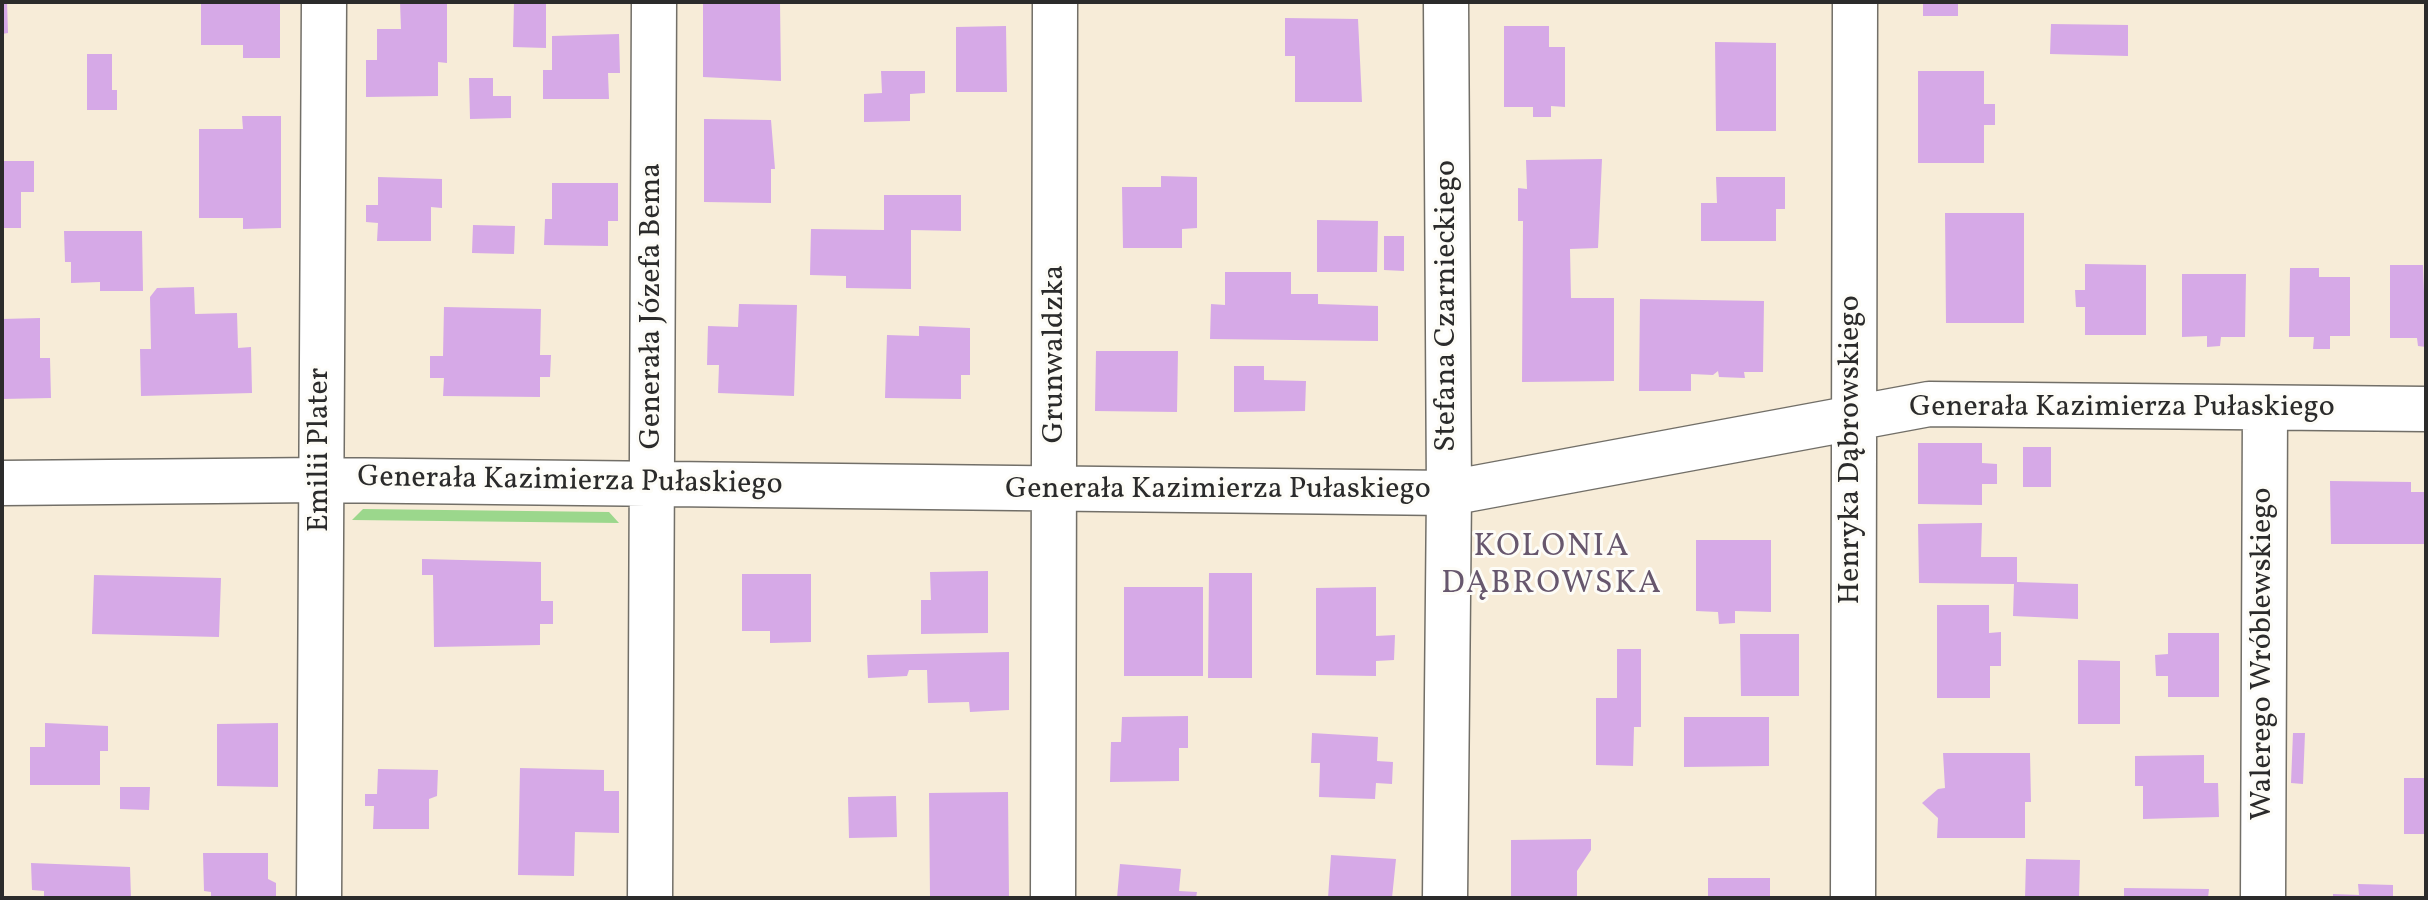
<!DOCTYPE html>
<meta charset="utf-8">
<style>
body{margin:0}
#map{position:relative;width:2428px;height:900px;overflow:hidden;background:#f7ecd8;font-family:Vollkorn,serif}
canvas{display:block}
.frame{position:absolute;inset:0;border:4px solid #2b2b2b;pointer-events:none}
</style>
<div id="map">
<canvas width="2428" height="900"></canvas>
<div class="frame"></div>
</div>
<script>
const c = document.querySelector('canvas').getContext('2d');
c.lineJoin = 'round';
function paint(path, color) { c.fillStyle = color; c.fill(path, 'evenodd'); }
function strokePath(path, color, width, dash) { c.strokeStyle = color; c.lineWidth = width; c.lineCap = dash ? 'butt' : 'round'; c.setLineDash(dash || []); c.stroke(path); }
function write(font, color, halo, rows, align = 'center') {
  c.font = font + ' Vollkorn,serif'; c.lineWidth = 6; c.setLineDash([]); c.textBaseline = 'middle'; c.strokeStyle = halo; c.fillStyle = color; for (const [text, x, y, turn = 0] of rows) {
    c.save(); c.translate(x, y); c.rotate((+turn || 0) * Math.PI / 180); c.textAlign = isNaN(turn) ? turn : align; if (halo) c.strokeText(text, 0, 0); c.fillText(text, 0, 0); c.restore();
  }
}
paint(new Path2D(`
 M 363,509 L 609,512 L 619,523 L 352,520 Z`), '#9bd78c');
paint(new Path2D(`
 M 2,2 L 7,2 L 8,33 L 2,34 Z
 M 201,2 L 280,2 L 280,58 L 243,58 L 243,45 L 201,45 Z
 M 400,2 L 447,2 L 447,63 L 438,62 L 438,96 L 366,97 L 366,60 L 377,60 L 377,29 L 401,29 Z
 M 514,2 L 546,2 L 546,48 L 513,47 Z
 M 703,2 L 780,2 L 781,81 L 703,77 Z
 M 1923,2 L 1958,2 L 1958,16 L 1923,16 Z
 M 1285,18 L 1358,19 L 1362,102 L 1295,102 L 1295,56 L 1285,56 Z
 M 2051,24 L 2128,25 L 2128,56 L 2050,54 Z
 M 1006,26 L 1007,92 L 956,92 L 956,27 Z
 M 1504,26 L 1549,26 L 1549,47 L 1565,47 L 1565,107 L 1551,106 L 1551,117 L 1533,117 L 1533,107 L 1504,107 Z
 M 619,34 L 620,73 L 608,73 L 609,99 L 543,99 L 543,70 L 552,70 L 552,36 Z
 M 1715,42 L 1776,43 L 1776,131 L 1716,131 Z
 M 87,54 L 112,54 L 112,90 L 117,90 L 117,110 L 87,110 Z
 M 881,71 L 925,71 L 925,93 L 910,94 L 910,121 L 864,122 L 864,94 L 882,93 Z
 M 1918,71 L 1984,71 L 1984,104 L 1995,104 L 1995,125 L 1984,125 L 1984,163 L 1918,163 Z
 M 469,78 L 493,78 L 493,96 L 511,96 L 511,118 L 470,119 Z
 M 242,116 L 281,116 L 281,228 L 243,229 L 243,218 L 199,218 L 199,129 L 243,129 Z
 M 704,119 L 771,120 L 775,169 L 771,169 L 771,203 L 704,202 Z
 M 1602,159 L 1598,248 L 1570,249 L 1571,298 L 1614,298 L 1614,381 L 1522,382 L 1523,221 L 1518,221 L 1518,188 L 1527,189 L 1526,160 Z
 M 2,161 L 34,161 L 34,192 L 21,192 L 21,228 L 2,228 Z
 M 1161,176 L 1197,177 L 1197,228 L 1182,229 L 1182,248 L 1123,248 L 1122,187 L 1161,187 Z
 M 378,177 L 442,179 L 442,208 L 431,207 L 431,241 L 377,241 L 378,223 L 366,222 L 366,205 L 378,205 Z
 M 1716,177 L 1785,177 L 1785,209 L 1776,209 L 1776,241 L 1701,241 L 1701,203 L 1717,203 Z
 M 552,183 L 618,183 L 618,221 L 608,221 L 608,246 L 544,245 L 545,219 L 552,219 Z
 M 884,195 L 961,195 L 961,231 L 911,230 L 911,289 L 846,288 L 846,276 L 810,275 L 811,229 L 884,230 Z
 M 1945,213 L 2024,213 L 2024,323 L 1946,323 Z
 M 1317,220 L 1378,221 L 1377,272 L 1317,272 Z
 M 473,225 L 515,226 L 514,254 L 472,253 Z
 M 64,231 L 142,231 L 143,291 L 100,291 L 100,282 L 71,283 L 71,262 L 65,262 Z
 M 1384,236 L 1404,236 L 1404,271 L 1384,270 Z
 M 2085,264 L 2146,265 L 2146,335 L 2085,335 L 2085,307 L 2076,307 L 2075,290 L 2085,290 Z
 M 2390,265 L 2423,265 L 2426,347 L 2418,346 L 2417,338 L 2390,338 Z
 M 2290,268 L 2319,268 L 2319,277 L 2350,277 L 2350,336 L 2330,336 L 2330,349 L 2313,349 L 2314,337 L 2289,337 Z
 M 1225,272 L 1291,272 L 1291,294 L 1318,294 L 1318,304 L 1378,306 L 1378,341 L 1210,339 L 1211,304 L 1225,305 Z
 M 2182,274 L 2246,274 L 2245,337 L 2221,337 L 2220,346 L 2207,347 L 2207,336 L 2182,337 Z
 M 194,287 L 195,314 L 237,313 L 238,348 L 251,347 L 252,393 L 141,396 L 140,349 L 151,349 L 150,297 L 157,288 Z
 M 1640,299 L 1764,301 L 1763,372 L 1744,372 L 1745,378 L 1719,377 L 1718,371 L 1713,375 L 1691,374 L 1691,391 L 1639,391 Z
 M 739,304 L 797,305 L 794,396 L 718,393 L 719,365 L 707,365 L 708,326 L 738,327 Z
 M 444,307 L 541,309 L 540,355 L 551,355 L 550,377 L 540,377 L 540,397 L 443,396 L 444,378 L 430,378 L 430,356 L 443,356 Z
 M 40,318 L 40,358 L 50,358 L 51,398 L 2,399 L 2,319 Z
 M 919,326 L 970,328 L 970,375 L 961,375 L 961,399 L 885,398 L 887,335 L 919,336 Z
 M 1096,351 L 1178,351 L 1177,412 L 1095,411 Z
 M 1234,366 L 1264,366 L 1264,380 L 1306,381 L 1305,411 L 1234,412 Z
 M 1918,443 L 1982,443 L 1982,463 L 1997,464 L 1997,484 L 1982,484 L 1982,505 L 1918,504 Z
 M 2023,447 L 2051,447 L 2051,487 L 2023,487 Z
 M 2330,481 L 2411,482 L 2411,492 L 2426,492 L 2426,544 L 2331,544 Z
 M 1982,523 L 1981,557 L 2017,557 L 2017,582 L 2078,584 L 2078,619 L 2013,616 L 2014,584 L 1919,583 L 1918,524 Z
 M 1696,540 L 1771,540 L 1771,612 L 1735,611 L 1735,623 L 1719,624 L 1718,612 L 1696,611 Z
 M 422,559 L 541,562 L 541,601 L 553,601 L 553,624 L 540,624 L 540,645 L 434,647 L 433,575 L 422,575 Z
 M 988,571 L 988,633 L 921,634 L 921,600 L 931,600 L 930,572 Z
 M 1209,573 L 1252,573 L 1252,678 L 1208,678 Z
 M 742,574 L 811,574 L 811,642 L 770,643 L 770,631 L 742,631 Z
 M 94,575 L 221,578 L 219,637 L 92,634 Z
 M 1124,587 L 1203,587 L 1203,676 L 1124,676 Z
 M 1376,587 L 1376,636 L 1395,635 L 1394,660 L 1376,661 L 1376,676 L 1316,675 L 1316,588 Z
 M 1937,605 L 1989,605 L 1989,633 L 2001,632 L 2001,666 L 1990,666 L 1990,698 L 1937,698 Z
 M 2168,633 L 2219,633 L 2219,697 L 2168,697 L 2168,676 L 2156,676 L 2155,655 L 2168,654 Z
 M 1740,634 L 1799,634 L 1799,696 L 1741,696 Z
 M 1617,649 L 1641,649 L 1641,727 L 1634,727 L 1633,766 L 1596,765 L 1596,698 L 1617,698 Z
 M 1009,652 L 1009,710 L 970,712 L 969,702 L 928,703 L 927,670 L 909,670 L 907,676 L 868,678 L 867,655 Z
 M 2078,660 L 2120,661 L 2120,724 L 2078,724 Z
 M 1188,716 L 1188,748 L 1179,748 L 1179,781 L 1110,782 L 1111,742 L 1121,742 L 1122,717 Z
 M 1684,717 L 1769,717 L 1769,766 L 1684,767 Z
 M 45,723 L 108,726 L 108,751 L 100,751 L 100,785 L 30,785 L 30,747 L 45,747 Z
 M 278,723 L 278,787 L 217,786 L 217,724 Z
 M 1312,733 L 1378,737 L 1377,761 L 1393,762 L 1392,784 L 1376,783 L 1375,799 L 1319,797 L 1320,763 L 1311,763 Z
 M 2293,733 L 2305,733 L 2303,784 L 2291,783 Z
 M 1943,753 L 2030,753 L 2031,802 L 2025,802 L 2025,838 L 1937,838 L 1938,818 L 1922,803 L 1938,789 L 1945,788 Z
 M 2204,755 L 2204,783 L 2218,783 L 2219,817 L 2143,819 L 2143,786 L 2135,786 L 2135,756 Z
 M 520,768 L 604,770 L 604,791 L 619,791 L 619,833 L 575,832 L 574,876 L 518,875 Z
 M 378,769 L 438,770 L 437,796 L 429,799 L 429,829 L 373,829 L 374,806 L 365,806 L 365,794 L 377,794 Z
 M 2404,778 L 2426,778 L 2426,834 L 2404,834 Z
 M 120,787 L 150,787 L 149,810 L 120,809 Z
 M 1008,792 L 1009,898 L 930,898 L 929,793 Z
 M 896,796 L 897,837 L 849,838 L 848,797 Z
 M 1591,839 L 1591,850 L 1577,871 L 1577,898 L 1511,898 L 1511,840 Z
 M 203,853 L 268,853 L 268,879 L 276,883 L 276,898 L 211,898 L 211,892 L 204,891 Z
 M 1331,855 L 1396,859 L 1392,898 L 1328,898 Z
 M 2026,859 L 2080,860 L 2079,898 L 2025,898 Z
 M 31,863 L 130,867 L 131,898 L 44,898 L 44,891 L 32,890 Z
 M 1120,864 L 1181,869 L 1179,891 L 1197,892 L 1196,898 L 1117,898 Z
 M 1708,878 L 1770,878 L 1770,898 L 1708,898 Z
 M 2358,884 L 2393,885 L 2393,898 L 2333,898 L 2333,894 L 2359,895 Z
 M 2124,888 L 2209,889 L 2208,898 L 2124,898 Z`), '#d6a9e7');
const street = new Path2D(`
 M 2,483 L 321,480 L 1449,493 L 1929,404 L 2426,409
 M 319,898 L 324,2
 M 650,898 L 654,2
 M 1053,898 L 1055,2
 M 1445,898 L 1449,493 L 1446,2
 M 1853,898 L 1855,2
 M 2263,898 L 2265,409`);
strokePath(street, '#726f68', 47);
strokePath(street, '#fff', 44);
write('30px', '#2b2b2b', '#fdfcf7', [
 ["Generała Józefa Bema",653,306,-90],
 ["Stefana Czarnieckiego",1448,306,-90],
 ["Grunwaldzka",1056,354,-90],
 ["Generała Kazimierza Pułaskiego",2122,409],
 ["Emilii Plater",321,450,-90],
 ["Henryka Dąbrowskiego",1852,450,-90],
 ["Generała Kazimierza Pułaskiego",570,483,1],
 ["Generała Kazimierza Pułaskiego",1218,491],
 ["Walerego Wróblewskiego",2264,654,-90]
]);
c.letterSpacing = '2px';
write('32px', '#67576d', '#fdfcf7', [
 ["KOLONIA",1552,549],
 ["DĄBROWSKA",1552,586]
]);
c.letterSpacing = '0px';
</script>
